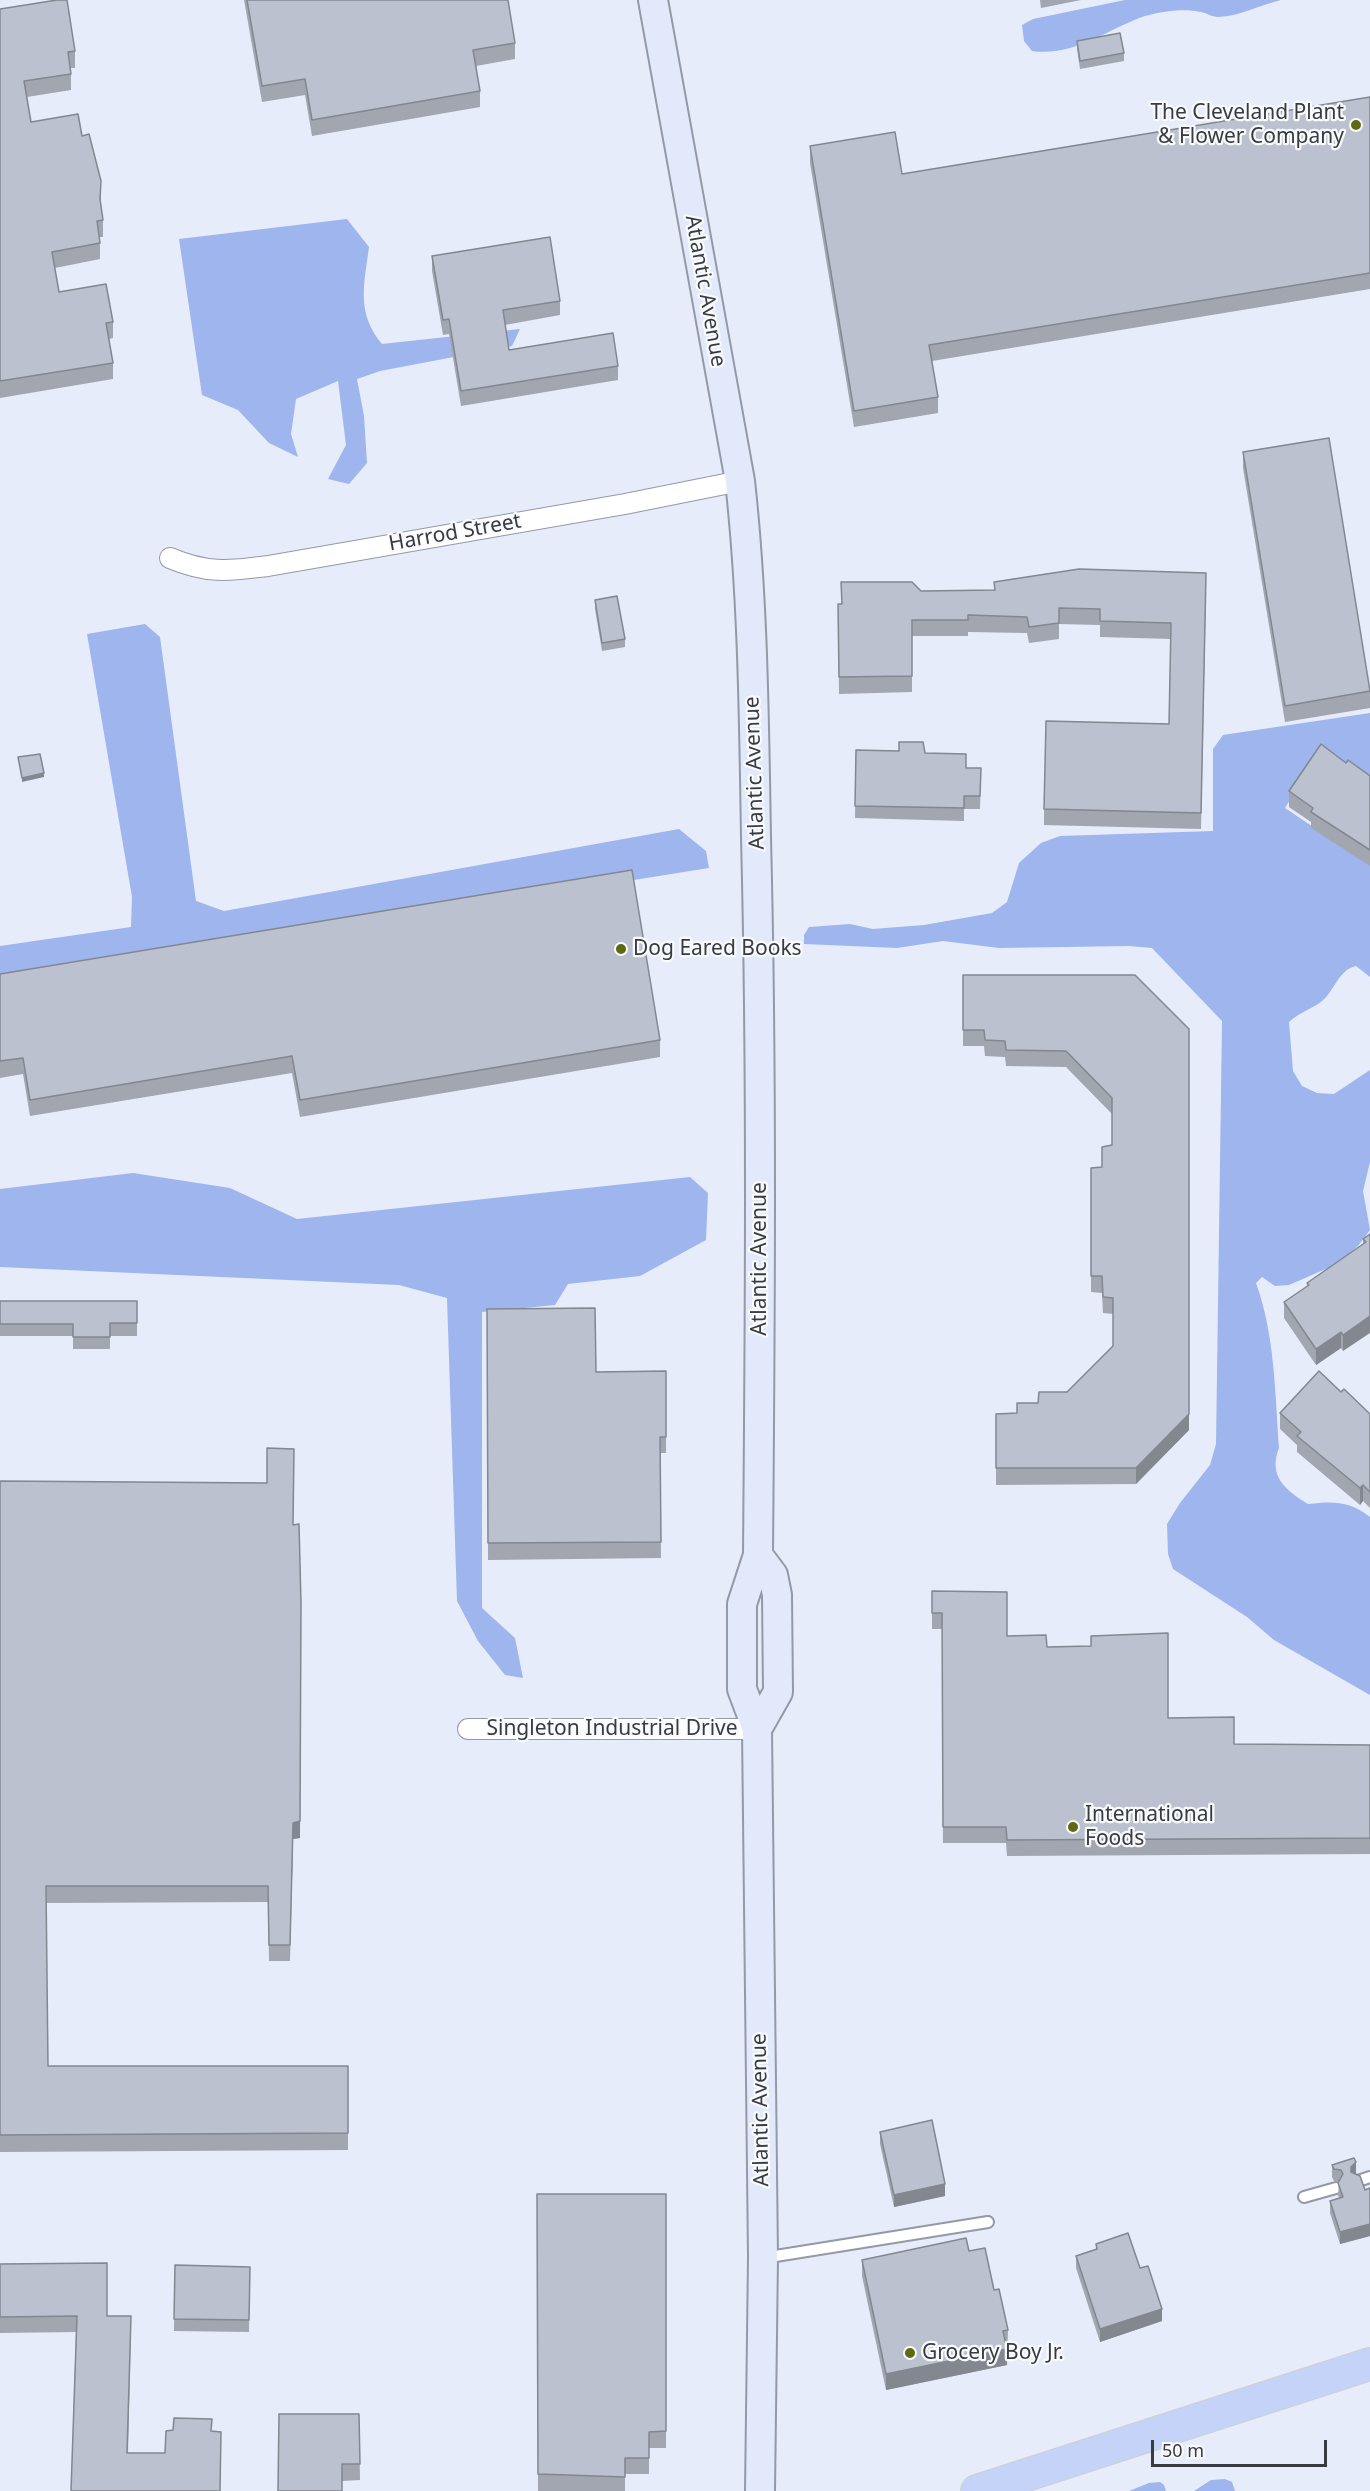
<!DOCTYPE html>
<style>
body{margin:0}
#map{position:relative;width:1370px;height:2491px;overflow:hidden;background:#e6ecfa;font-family:"Noto Sans",sans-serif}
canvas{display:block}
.scale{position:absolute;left:1151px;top:2440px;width:176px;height:27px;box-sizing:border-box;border:3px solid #383b40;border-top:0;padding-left:8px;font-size:18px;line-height:21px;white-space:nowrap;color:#383b40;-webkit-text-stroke:4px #f8fafc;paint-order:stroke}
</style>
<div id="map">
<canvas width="1370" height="2491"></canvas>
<div class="scale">50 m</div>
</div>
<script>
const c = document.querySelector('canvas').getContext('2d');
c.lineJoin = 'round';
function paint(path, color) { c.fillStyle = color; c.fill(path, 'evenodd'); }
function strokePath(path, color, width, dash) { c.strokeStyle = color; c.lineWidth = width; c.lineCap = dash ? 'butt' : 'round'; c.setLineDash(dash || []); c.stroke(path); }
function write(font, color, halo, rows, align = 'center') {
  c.font = font + ' "Noto Sans",sans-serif'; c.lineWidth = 4.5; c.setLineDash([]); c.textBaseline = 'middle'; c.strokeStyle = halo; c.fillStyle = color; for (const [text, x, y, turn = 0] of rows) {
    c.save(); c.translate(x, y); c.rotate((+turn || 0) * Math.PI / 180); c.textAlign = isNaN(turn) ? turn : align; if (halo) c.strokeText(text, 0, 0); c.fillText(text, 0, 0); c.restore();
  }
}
paint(new Path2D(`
 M 1125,0 L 1281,0 C 1259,5 1241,16 1218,17 C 1212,17 1207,13 1201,12 C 1184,8 1162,11 1145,16 C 1107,29 1074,57 1032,51 L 1024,41 L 1022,25 L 1033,19 Z
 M 347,219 L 369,247 C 364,285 356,313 382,344 L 520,329 L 512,346 L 380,371 L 357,379 L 364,416 L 367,463 L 349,484 L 328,479 L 346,445 L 338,381 L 296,399 L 291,434 L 298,457 L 269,443 L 238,410 L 202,395 L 179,239 Z
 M 145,624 L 160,637 L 196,901 L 224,911 L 679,829 L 706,851 L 709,868 L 0,981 L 0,946 L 131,927 L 132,897 L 87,634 Z
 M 1370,713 L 1370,776 L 1318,755 L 1285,808 L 1370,865 L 1370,977 L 1356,966 C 1338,970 1335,991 1321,1002 C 1311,1009 1299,1013 1289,1022 L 1293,1071 L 1302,1086 L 1317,1093 L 1334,1094 L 1370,1070 L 1370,1162 L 1363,1191 L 1370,1230 L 1358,1246 L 1337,1264 L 1312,1275 L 1289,1285 L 1275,1286 L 1262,1277 L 1256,1283 C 1275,1336 1275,1392 1279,1448 C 1268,1476 1285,1490 1308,1504 C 1333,1501 1350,1501 1370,1517 L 1370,1695 L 1274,1640 L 1247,1617 L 1173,1569 L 1168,1554 L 1167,1524 L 1180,1503 L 1210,1465 L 1216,1444 L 1222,1021 L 1152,948 L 1129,946 L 999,948 L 943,941 L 897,948 L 804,944 L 804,935 L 809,927 L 850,924 L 873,929 L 924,925 L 992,913 L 1007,902 L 1019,863 L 1041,843 L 1060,836 L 1213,831 L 1213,749 L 1223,735 Z
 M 133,1173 L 230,1188 L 297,1219 L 690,1177 L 708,1193 L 706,1240 L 640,1276 L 568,1284 L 555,1305 L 482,1312 L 482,1608 L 515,1638 L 523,1678 L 505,1675 L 478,1641 L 457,1601 L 447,1298 L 399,1285 L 0,1267 L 0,1189 Z
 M 1225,2479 L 1232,2482 L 1235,2491 L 1194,2491 L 1211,2480 Z
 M 1160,2482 L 1164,2485 L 1166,2491 L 1129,2491 L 1149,2483 Z`), '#9eb5ed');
const service = new Path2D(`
 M 1358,2181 L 1370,2177
 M 1304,2197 L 1336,2188
 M 763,2258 L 988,2222`);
const minor = new Path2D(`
 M 170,558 C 208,574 228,571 268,566 L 625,504 L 740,481
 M 468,1729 L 757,1729`);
const secondary = new Path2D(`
 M 653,0 L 740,481 C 753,598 754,718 756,837 C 762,1076 760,1316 758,1555 L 742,1604 L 742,1689 L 757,1729 L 763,2258 L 760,2491
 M 757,1729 L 778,1692 L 777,1595 L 773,1575 L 758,1555`);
const primary = new Path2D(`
 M 977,2491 L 1370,2364`);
strokePath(service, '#9499a6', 14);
strokePath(minor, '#9499a6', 22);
strokePath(secondary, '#9499a6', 32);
strokePath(primary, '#cfd0d1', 34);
strokePath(service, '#fff', 10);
strokePath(minor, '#fff', 20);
strokePath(secondary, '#e1e9fb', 28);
strokePath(primary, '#c4d3f7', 32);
paint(new Path2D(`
 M 244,0 L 508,0 L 515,43 L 515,59 L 476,66 L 480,91 L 480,107 L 312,136 L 305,95 L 262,102 Z
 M 1040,0 L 1081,0 L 1041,8 Z
 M 0,9 L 75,51 L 75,68 L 71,68 L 71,90 L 27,97 L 31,122 L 82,136 L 101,197 L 101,205 L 103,220 L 103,237 L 99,237 L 100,243 L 100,259 L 55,268 L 59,292 L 113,322 L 113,338 L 109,339 L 113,363 L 113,379 L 0,398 Z
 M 1077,41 L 1124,53 L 1124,61 L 1080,69 L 1077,49 Z
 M 1370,97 L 1370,289 L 932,361 L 938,397 L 938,413 L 854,427 L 810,163 L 810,146 L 902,174 Z
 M 432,256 L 560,301 L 560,315 L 505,325 L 509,350 L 618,366 L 618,380 L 461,406 L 449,334 L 443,335 L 432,271 Z
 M 1243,452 L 1370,688 L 1370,708 L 1285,722 L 1243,468 Z
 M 994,582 L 1206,590 L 1201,829 L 1044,825 L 1044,809 L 1169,724 L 1171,639 L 1100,637 L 1100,625 L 1059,624 L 1059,639 L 1029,643 L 1027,633 L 968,632 L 968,636 L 912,636 L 912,692 L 839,694 L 838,604 L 921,591 L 994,590 Z
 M 595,600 L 625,639 L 625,647 L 602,651 L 595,609 Z
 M 856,750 L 925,753 L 966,768 L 981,768 L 980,809 L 964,809 L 964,821 L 855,818 Z
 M 1346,763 L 1370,776 L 1370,866 L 1311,828 L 1311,822 L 1289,807 L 1289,791 Z
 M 0,974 L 660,1040 L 660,1057 L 300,1117 L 292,1073 L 30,1116 L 23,1074 L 0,1078 Z
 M 963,975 L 1135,975 L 1189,1430 L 1136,1484 L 996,1485 L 996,1414 L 1017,1413 L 1038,1403 L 1067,1392 L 1113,1347 L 1113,1314 L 1103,1313 L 1102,1293 L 1091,1292 L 1091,1168 L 1102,1167 L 1112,1145 L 1112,1114 L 1066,1067 L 1006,1066 L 1005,1057 L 985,1056 L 984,1046 L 963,1046 Z
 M 1370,1234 L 1343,1351 L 1341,1348 L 1316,1365 L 1284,1318 L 1284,1302 L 1307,1287 L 1307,1283 L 1363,1244 L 1363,1239 Z
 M 0,1301 L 137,1301 L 137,1336 L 110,1336 L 110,1349 L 73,1349 L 73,1336 L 0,1336 Z
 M 487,1309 L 596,1372 L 666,1371 L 666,1453 L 660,1453 L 661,1558 L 488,1560 Z
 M 1341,1392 L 1370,1414 L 1370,1508 L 1363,1501 L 1360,1505 L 1297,1452 L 1297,1445 L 1280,1429 L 1280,1413 Z
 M 0,1481 L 293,1525 L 300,1838 L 293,1839 L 290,1961 L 269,1961 L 268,1902 L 46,1903 L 48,2066 L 348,2066 L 348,2150 L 0,2152 Z
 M 932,1591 L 1007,1636 L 1047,1647 L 1168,1718 L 1234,1744 L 1370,1745 L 1370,1854 L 1007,1856 L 1006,1843 L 943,1843 L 942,1629 L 932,1629 Z
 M 880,2132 L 945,2196 L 894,2207 L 880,2144 Z
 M 1332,2165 L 1356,2174 L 1365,2190 L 1370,2188 L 1370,2236 L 1340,2244 L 1330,2213 L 1330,2201 L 1339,2198 L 1338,2195 L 1339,2182 L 1334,2181 L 1332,2177 Z
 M 537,2194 L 666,2194 L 666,2448 L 649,2448 L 649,2474 L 625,2474 L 625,2491 L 538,2491 Z
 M 1096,2244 L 1162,2321 L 1100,2342 L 1076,2268 L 1076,2256 L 1096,2249 Z
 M 969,2251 L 994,2290 L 1008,2330 L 1007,2365 L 886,2390 L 862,2276 L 862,2260 Z
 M 0,2264 L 107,2316 L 131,2332 L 128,2453 L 165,2453 L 212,2431 L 221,2432 L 71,2491 L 76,2332 L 0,2333 Z
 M 175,2265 L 250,2267 L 249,2332 L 174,2331 Z
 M 359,2414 L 360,2480 L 342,2481 L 278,2491 Z`), '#a1a6b1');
paint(new Path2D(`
 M 44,773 L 44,777 L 22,782 L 22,778 Z
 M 1370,1316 L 1370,1333 L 1343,1351 L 1343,1335 Z
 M 1341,1332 L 1341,1348 L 1316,1365 L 1316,1349 Z
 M 1189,1414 L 1189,1430 L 1136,1484 L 1136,1468 Z
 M 1363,1485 L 1363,1501 L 1360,1505 L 1360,1488 Z
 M 301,1603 L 300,1838 L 293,1839 L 290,1961 L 293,1823 Z
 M 1356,2162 L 1356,2174 L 1351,2179 L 1351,2167 Z
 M 945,2184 L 945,2196 L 894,2207 L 894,2195 Z
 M 1370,2224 L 1370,2236 L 1340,2244 L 1340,2232 Z
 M 1162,2309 L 1162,2321 L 1100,2342 L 1100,2329 Z
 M 1007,2349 L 1007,2365 L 886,2390 L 886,2374 Z`), '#838790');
const building = new Path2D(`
 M 57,0 L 67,0 L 75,51 L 68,52 L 71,74 L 24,81 L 31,122 L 78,114 L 82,136 L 89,134 L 101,181 L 100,199 L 103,220 L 97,221 L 100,243 L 52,252 L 59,292 L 106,284 L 113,322 L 106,323 L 113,363 L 0,381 L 0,9 Z
 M 247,0 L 508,0 L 515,43 L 473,50 L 480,91 L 312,120 L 305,79 L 262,86 Z
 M 1120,33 L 1124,53 L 1080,61 L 1077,41 Z
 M 1370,97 L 1370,273 L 929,345 L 938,397 L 854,411 L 810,146 L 895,132 L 902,174 Z
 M 550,237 L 560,301 L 503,310 L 509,350 L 613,333 L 618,366 L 461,391 L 449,319 L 443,320 L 432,256 Z
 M 1329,438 L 1370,691 L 1285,706 L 1243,452 Z
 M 1079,569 L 1206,573 L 1201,813 L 1044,809 L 1046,721 L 1169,724 L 1171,623 L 1100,621 L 1100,609 L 1059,608 L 1059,623 L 1029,627 L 1027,617 L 968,615 L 968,620 L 912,620 L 912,676 L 839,677 L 838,604 L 842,604 L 841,582 L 912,582 L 921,591 L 995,590 L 994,582 Z
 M 617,596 L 625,639 L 602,643 L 595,600 Z
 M 899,742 L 923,742 L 925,753 L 966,754 L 966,768 L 981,768 L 980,796 L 964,796 L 964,808 L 855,806 L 856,750 L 899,751 Z
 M 1321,744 L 1346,763 L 1348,760 L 1370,776 L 1370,850 L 1311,812 L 1313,808 L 1289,791 Z
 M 40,754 L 44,773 L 22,778 L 18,757 Z
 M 632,870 L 660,1040 L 300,1100 L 292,1056 L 30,1100 L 23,1058 L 0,1061 L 0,974 Z
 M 963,975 L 1135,975 L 1189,1029 L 1189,1414 L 1136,1468 L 996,1468 L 996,1414 L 1017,1413 L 1017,1403 L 1038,1403 L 1039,1392 L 1067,1392 L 1113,1346 L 1113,1298 L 1103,1297 L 1102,1276 L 1091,1276 L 1091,1168 L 1102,1167 L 1102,1147 L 1112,1145 L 1112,1098 L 1066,1051 L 1006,1050 L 1005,1041 L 985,1040 L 984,1030 L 963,1030 Z
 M 1370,1234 L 1370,1316 L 1343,1335 L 1341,1332 L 1316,1349 L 1284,1302 L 1309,1285 L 1307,1283 L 1366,1242 L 1363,1239 Z
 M 0,1301 L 137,1301 L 137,1323 L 110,1323 L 110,1337 L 73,1337 L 73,1324 L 0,1324 Z
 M 595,1308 L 596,1372 L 666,1371 L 666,1437 L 660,1437 L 661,1542 L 488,1543 L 487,1309 Z
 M 1319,1371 L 1341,1392 L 1344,1389 L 1370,1414 L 1370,1492 L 1363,1485 L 1360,1488 L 1297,1436 L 1301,1432 L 1280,1413 Z
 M 267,1448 L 294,1449 L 293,1525 L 299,1524 L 301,1603 L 300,1821 L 293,1823 L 290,1945 L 269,1945 L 268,1886 L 46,1886 L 48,2066 L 348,2066 L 348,2133 L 0,2135 L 0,1481 L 267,1483 Z
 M 932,1591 L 1007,1592 L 1007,1636 L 1046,1635 L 1047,1647 L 1091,1646 L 1091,1636 L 1168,1633 L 1168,1718 L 1234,1717 L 1234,1744 L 1370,1745 L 1370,1838 L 1007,1840 L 1006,1827 L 943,1827 L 942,1613 L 932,1613 Z
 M 932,2120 L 945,2184 L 894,2195 L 880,2132 Z
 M 1354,2158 L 1356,2162 L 1351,2167 L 1351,2172 L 1360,2176 L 1365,2190 L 1370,2188 L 1370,2224 L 1340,2232 L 1330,2201 L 1343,2197 L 1338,2183 L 1343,2174 L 1341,2170 L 1334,2169 L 1332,2165 Z
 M 537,2194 L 666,2194 L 666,2431 L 649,2432 L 649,2458 L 625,2458 L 625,2477 L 538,2474 Z
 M 1128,2233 L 1140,2268 L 1148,2266 L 1162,2309 L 1100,2329 L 1076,2256 L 1097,2249 L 1096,2244 Z
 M 966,2238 L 969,2251 L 985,2248 L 994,2290 L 999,2289 L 1008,2330 L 1003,2331 L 1007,2349 L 886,2374 L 862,2260 Z
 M 107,2263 L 107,2316 L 131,2316 L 127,2453 L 165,2453 L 166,2431 L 173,2430 L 174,2418 L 212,2419 L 211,2431 L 221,2432 L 220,2491 L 71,2491 L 77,2316 L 0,2317 L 0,2264 Z
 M 175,2265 L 250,2267 L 249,2320 L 174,2319 Z
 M 279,2414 L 359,2414 L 360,2464 L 342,2464 L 342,2491 L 278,2491 Z`);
paint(building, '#bbc1ce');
strokePath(building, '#838790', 1.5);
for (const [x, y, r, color] of [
 [1356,125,6,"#5e6a11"],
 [621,949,6,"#5e6a11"],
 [1073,1827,6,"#5e6a11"],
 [910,2353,6,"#5e6a11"]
]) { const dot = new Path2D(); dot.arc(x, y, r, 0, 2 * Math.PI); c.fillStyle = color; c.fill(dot); strokePath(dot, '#f8fafc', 2); }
write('21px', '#383b40', '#f8fafc', [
 ["The Cleveland Plant",1344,113,"right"],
 ["& Flower Company",1344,137,"right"],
 ["Dog Eared Books",633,949],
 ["International",1085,1815],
 ["Foods",1085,1839],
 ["Grocery Boy Jr.",922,2353]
], 'left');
write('21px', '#383b40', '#f8fafc', [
 ["Atlantic Avenue",705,291,80],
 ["Harrod Street",455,533,-10],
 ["Atlantic Avenue",755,773,-92],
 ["Atlantic Avenue",760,1259,-90],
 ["Singleton Industrial Drive",612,1729],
 ["Atlantic Avenue",761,2110,-91]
]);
</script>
